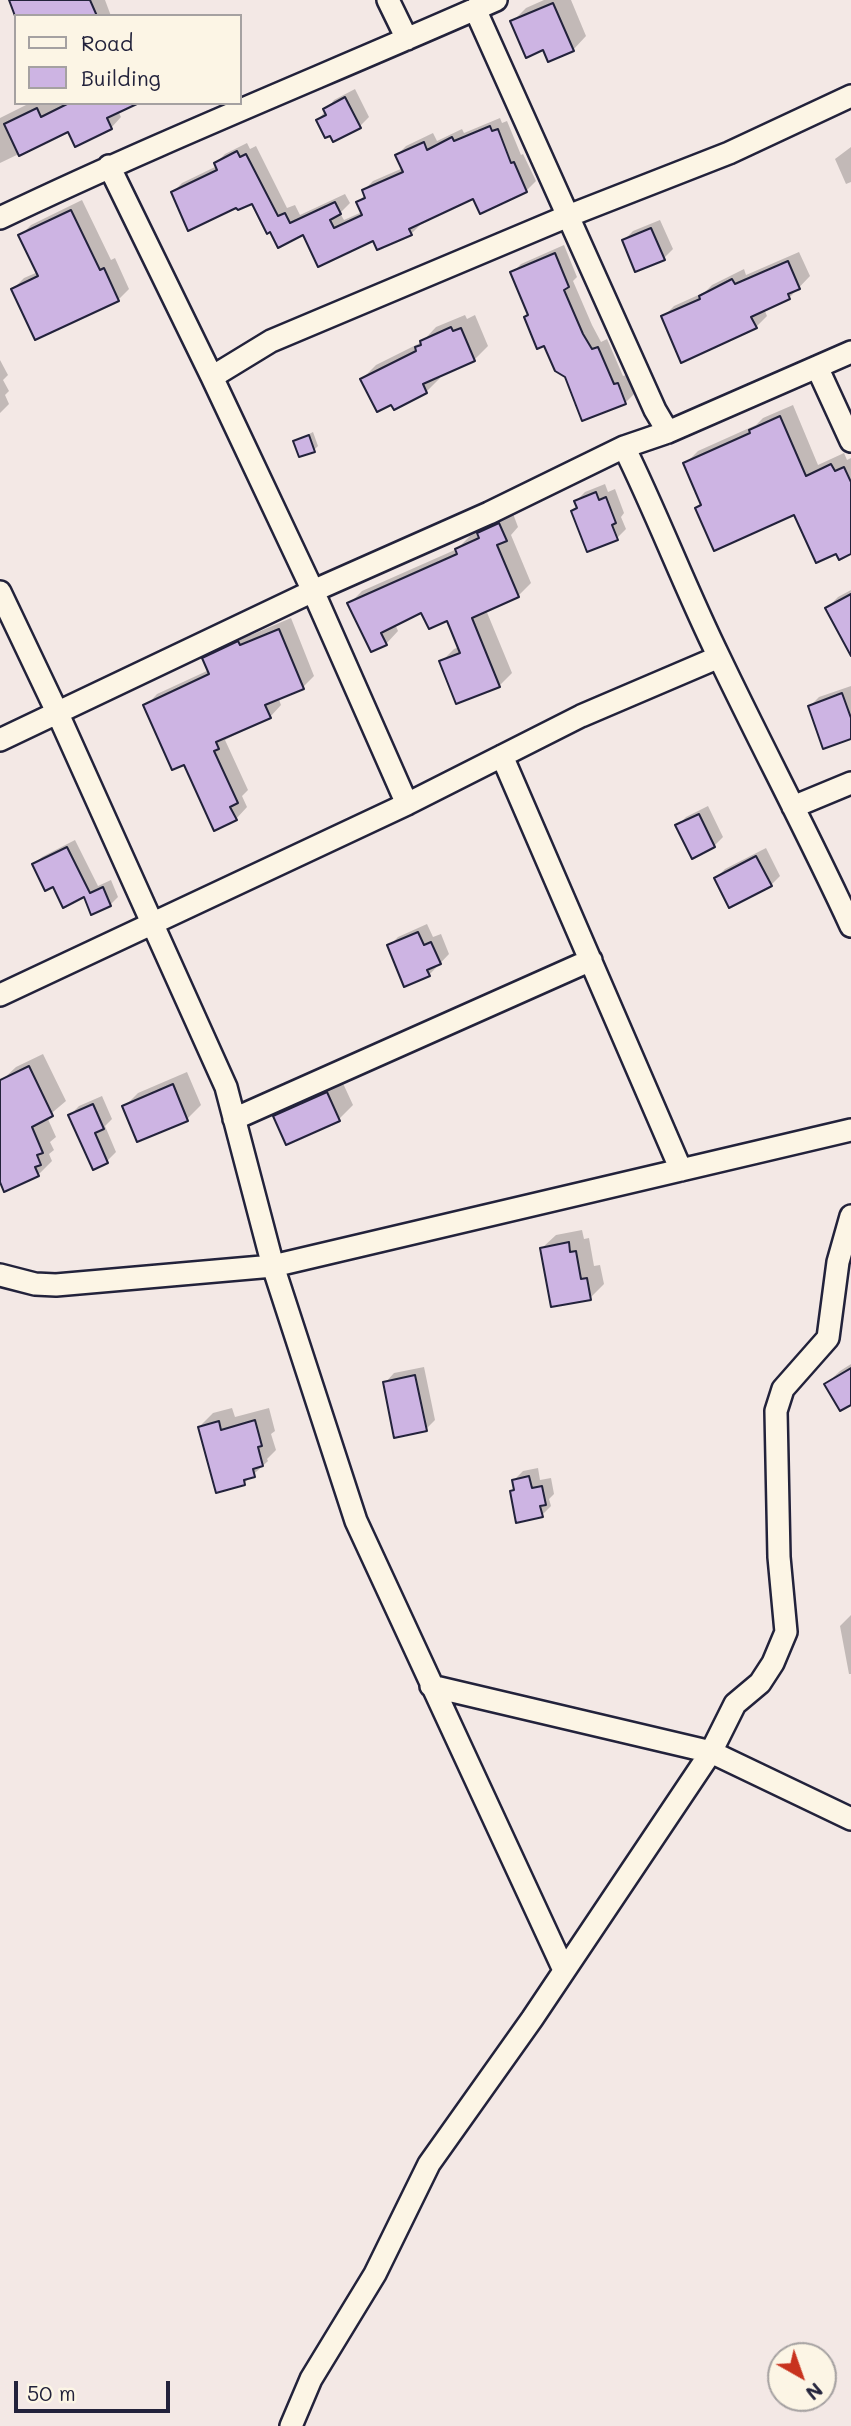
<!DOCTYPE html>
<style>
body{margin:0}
#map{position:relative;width:851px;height:2426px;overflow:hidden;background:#f3e8e5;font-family:Mali,sans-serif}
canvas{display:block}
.legend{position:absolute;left:14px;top:14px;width:228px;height:91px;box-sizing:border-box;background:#fcf5e5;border:2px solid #a5a1a1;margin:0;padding:9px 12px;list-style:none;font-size:21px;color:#22223b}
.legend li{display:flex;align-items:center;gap:14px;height:35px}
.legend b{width:35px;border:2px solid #a5a1a1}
.north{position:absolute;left:767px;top:2342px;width:70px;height:70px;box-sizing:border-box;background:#fcf5e5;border:2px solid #a5a1a1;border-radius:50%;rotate:140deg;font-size:19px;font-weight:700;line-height:28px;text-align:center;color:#22223b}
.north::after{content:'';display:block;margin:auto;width:24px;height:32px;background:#c8321e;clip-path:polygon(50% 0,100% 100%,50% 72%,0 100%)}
.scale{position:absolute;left:14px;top:2381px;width:156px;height:32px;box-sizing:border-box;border:4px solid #22223b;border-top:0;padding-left:9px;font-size:21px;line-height:24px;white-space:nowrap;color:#22223b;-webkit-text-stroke:5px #fcf5e5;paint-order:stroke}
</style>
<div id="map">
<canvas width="851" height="2426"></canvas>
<ul class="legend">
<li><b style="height:9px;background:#fcf5e5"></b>Road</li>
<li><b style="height:19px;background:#cdb4e3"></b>Building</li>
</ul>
<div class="north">N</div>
<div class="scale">50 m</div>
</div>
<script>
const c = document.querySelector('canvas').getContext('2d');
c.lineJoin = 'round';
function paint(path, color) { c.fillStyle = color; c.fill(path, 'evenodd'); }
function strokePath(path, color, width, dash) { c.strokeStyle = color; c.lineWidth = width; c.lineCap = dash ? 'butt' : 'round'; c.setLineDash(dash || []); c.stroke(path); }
paint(new Path2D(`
 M 11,0 L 105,0 L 111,16 L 17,16 Z
 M 544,0 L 571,0 L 586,36 L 573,50 L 544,48 L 512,22 L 526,8 Z
 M 355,89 L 369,117 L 360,126 L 334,139 L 318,120 L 334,100 Z
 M 30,103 L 135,103 L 118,111 L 121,117 L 111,128 L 69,130 L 0,163 L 0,118 Z
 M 500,118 L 502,123 L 507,121 L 521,155 L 523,154 L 536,181 L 526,191 L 474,197 L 420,222 L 421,224 L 411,234 L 374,239 L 304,232 L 252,201 L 173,192 L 182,183 L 217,166 L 216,163 L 225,154 L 247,143 L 250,149 L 256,146 L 287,208 L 295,205 L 300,215 L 345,194 L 350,203 L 340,213 L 344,220 L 362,212 L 358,202 L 366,194 L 364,190 L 373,181 L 403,168 L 397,155 L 406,146 L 433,133 L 437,141 L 462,129 L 464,133 Z
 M 851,147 L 851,182 L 846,184 L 835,159 Z
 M 82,200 L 111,260 L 115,258 L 129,289 L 118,300 L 13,289 L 24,278 L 38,272 L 20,236 L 31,225 Z
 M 660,220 L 673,249 L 664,258 L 624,240 L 633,231 Z
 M 564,245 L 577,277 L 573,281 L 592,325 L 601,342 L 607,339 L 623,376 L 627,375 L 634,394 L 625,403 L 566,375 L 530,314 L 512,273 L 521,264 Z
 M 799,252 L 810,276 L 789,298 L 764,309 L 767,316 L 756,327 L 663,317 L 674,306 L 705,292 L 712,285 L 744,269 L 746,275 Z
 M 465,315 L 467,319 L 475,315 L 488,346 L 474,360 L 439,375 L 440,378 L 426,392 L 394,408 L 362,379 L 376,365 L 422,342 L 436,327 Z
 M 0,360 L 8,375 L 3,380 L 9,391 L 5,395 L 9,404 L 0,413 Z
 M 793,405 L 818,465 L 844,453 L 847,460 L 851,458 L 851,552 L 795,512 L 697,508 L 702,503 L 685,464 L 698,451 L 756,425 L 763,418 Z
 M 313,432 L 318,446 L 314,450 L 295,441 Z
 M 605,484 L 608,492 L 615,489 L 624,513 L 621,517 L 626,529 L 617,538 L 573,512 L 578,506 L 576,501 L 585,492 Z
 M 512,511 L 518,527 L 511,535 L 531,583 L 518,596 L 486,610 L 512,673 L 499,686 L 441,662 L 454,649 L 459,647 L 447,619 L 422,611 L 395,624 L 398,631 L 386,644 L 350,603 L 362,591 L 457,549 L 470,536 L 481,531 L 492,520 Z
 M 851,590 L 851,629 L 827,608 L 838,597 Z
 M 291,618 L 314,676 L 303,687 L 278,697 L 281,705 L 270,717 L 225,740 L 248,790 L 242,796 L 247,807 L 236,819 L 185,763 L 146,706 L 157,694 L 209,670 L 204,659 L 216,647 L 250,631 L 251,635 Z
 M 851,686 L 851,737 L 810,706 L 819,697 Z
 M 708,806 L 723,837 L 714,846 L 677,826 L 686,817 Z
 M 75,840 L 98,886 L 111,880 L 118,897 L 110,905 L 85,895 L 34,865 L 42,857 Z
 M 766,848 L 780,876 L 771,885 L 716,878 L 725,869 Z
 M 427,924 L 433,937 L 441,934 L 449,954 L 429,975 L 389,946 L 398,937 Z
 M 43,1054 L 66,1101 L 47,1117 L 56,1137 L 50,1142 L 54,1150 L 49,1154 L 52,1161 L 38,1175 L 0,1177 L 0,1082 L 16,1067 Z
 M 187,1072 L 201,1105 L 187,1119 L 138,1140 L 124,1107 L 138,1093 Z
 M 341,1079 L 353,1105 L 339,1119 L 275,1117 L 288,1103 Z
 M 102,1096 L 112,1119 L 105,1126 L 116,1152 L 107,1161 L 93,1168 L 70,1115 L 79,1106 Z
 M 582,1230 L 584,1239 L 589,1238 L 594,1266 L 600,1265 L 604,1284 L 590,1298 L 542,1248 L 556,1235 Z
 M 851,1364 L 851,1402 L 826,1384 L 840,1371 Z
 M 424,1367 L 435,1420 L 426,1429 L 385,1383 L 394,1373 Z
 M 232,1408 L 235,1417 L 269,1408 L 275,1431 L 271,1434 L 276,1450 L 267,1459 L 268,1461 L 244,1483 L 199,1427 L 213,1413 Z
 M 538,1468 L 540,1480 L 551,1478 L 554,1494 L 549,1499 L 551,1506 L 542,1515 L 512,1492 L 516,1488 L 514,1480 L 523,1471 Z
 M 851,1615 L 851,1674 L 849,1674 L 840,1626 Z`), '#0003');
const building = new Path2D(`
 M 9,0 L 90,0 L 97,16 L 15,16 Z
 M 553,3 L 574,51 L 548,62 L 543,50 L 526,58 L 510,21 Z
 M 345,97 L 361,128 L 333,142 L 330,136 L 325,138 L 316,120 L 326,115 L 323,109 Z
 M 69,103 L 139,103 L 107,118 L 112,129 L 75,147 L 68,132 L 19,156 L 4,124 L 37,108 L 41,117 Z
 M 490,126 L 492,131 L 498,129 L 511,163 L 514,162 L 527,192 L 480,214 L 473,199 L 409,229 L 412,235 L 377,250 L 373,241 L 318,267 L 303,235 L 278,248 L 270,232 L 267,234 L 252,204 L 238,210 L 236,208 L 188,231 L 171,192 L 217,170 L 214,163 L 237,151 L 240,157 L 246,154 L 278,216 L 285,213 L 290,223 L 335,202 L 341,214 L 330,220 L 334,228 L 362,215 L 356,202 L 365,198 L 362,190 L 403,172 L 395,155 L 424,142 L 427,150 L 452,137 L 454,141 Z
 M 71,210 L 100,270 L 104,268 L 119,301 L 35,340 L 11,289 L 38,276 L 18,235 Z
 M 651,228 L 665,260 L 635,272 L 622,240 Z
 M 555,253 L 569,287 L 564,290 L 583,334 L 592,349 L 598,347 L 614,384 L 618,383 L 626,404 L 582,421 L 565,377 L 555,371 L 544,346 L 537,349 L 524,317 L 528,315 L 510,272 Z
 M 788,261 L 800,289 L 788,294 L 790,299 L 751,317 L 757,328 L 681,363 L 661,316 L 700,299 L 699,296 L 732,279 L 735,284 Z
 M 451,327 L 453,331 L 461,328 L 475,361 L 423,384 L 427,393 L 394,410 L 391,405 L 377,412 L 360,379 L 416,351 L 415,347 L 421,345 L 420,341 Z
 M 780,416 L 806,476 L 831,464 L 835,471 L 844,467 L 851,482 L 851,554 L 839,560 L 836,554 L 816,563 L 794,515 L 714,551 L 695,508 L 701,505 L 683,463 L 750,433 L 749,430 Z
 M 309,435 L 315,452 L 299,457 L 293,441 Z
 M 596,492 L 599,500 L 606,497 L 616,523 L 612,525 L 618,540 L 587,552 L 571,511 L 577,508 L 574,501 Z
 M 499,523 L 507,541 L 497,545 L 519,597 L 472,618 L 500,687 L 456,704 L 439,661 L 460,653 L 447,621 L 429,629 L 421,613 L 381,633 L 387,645 L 371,652 L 347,603 L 457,554 L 455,549 L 479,538 L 477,533 Z
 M 851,594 L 851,656 L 825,608 Z
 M 279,629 L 304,689 L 265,705 L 271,718 L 216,742 L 219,749 L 214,751 L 238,803 L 230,807 L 237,820 L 214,831 L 184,765 L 172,770 L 143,705 L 209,674 L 202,658 L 238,641 L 240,645 Z
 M 842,693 L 851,718 L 851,739 L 823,749 L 808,706 Z
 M 699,814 L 715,847 L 692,859 L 675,825 Z
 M 67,847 L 90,893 L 103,887 L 111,906 L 91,915 L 84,897 L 63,908 L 53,887 L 45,891 L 32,864 Z
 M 756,856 L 772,886 L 729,908 L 714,878 Z
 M 418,932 L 424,945 L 431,942 L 441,964 L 427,970 L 430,976 L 404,987 L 387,945 Z
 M 29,1066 L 53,1116 L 32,1127 L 43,1153 L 37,1155 L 41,1165 L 35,1167 L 39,1176 L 4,1192 L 0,1182 L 0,1080 Z
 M 173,1084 L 188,1121 L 137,1142 L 122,1106 Z
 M 327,1092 L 340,1121 L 286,1145 L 273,1116 Z
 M 93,1104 L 104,1129 L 95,1133 L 108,1163 L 93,1170 L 68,1115 Z
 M 569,1242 L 570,1252 L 576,1251 L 581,1279 L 587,1278 L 591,1300 L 551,1307 L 540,1248 Z
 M 851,1368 L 851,1405 L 840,1411 L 824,1384 Z
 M 415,1375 L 427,1431 L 394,1438 L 383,1382 Z
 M 255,1420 L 262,1446 L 258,1447 L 263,1466 L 253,1469 L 255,1477 L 244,1480 L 245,1485 L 216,1493 L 198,1427 L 219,1421 L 221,1430 Z
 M 529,1476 L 532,1488 L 542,1486 L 546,1505 L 540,1506 L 543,1517 L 516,1523 L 510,1491 L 514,1490 L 512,1480 Z`);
paint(building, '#cdb4e3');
strokePath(building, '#22223b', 2);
const minor = new Path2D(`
 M 388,0 L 407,39
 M 475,9 L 655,410 L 668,432
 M 109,166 L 212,377 L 313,591 L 407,804
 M 0,218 C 163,140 331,73 496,0
 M 817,367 L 851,441
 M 212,377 L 271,341 L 568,216 L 729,153 L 851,96
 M 624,447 C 658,516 685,588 719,657 C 762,747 809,835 851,926
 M 0,592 L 58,714 L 226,1087 L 273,1266 L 356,1521 L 564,1970
 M 0,740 L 313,591 L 489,513 L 624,447 L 668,432 L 851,352
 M 502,756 L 681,1170
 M 793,807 L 851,783
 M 0,995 L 407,804 L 581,716 L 719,657
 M 234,1119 L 591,960
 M 0,1275 L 35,1284 L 56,1285 L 273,1266 L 851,1130
 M 431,1686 L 711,1752 L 851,1819
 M 291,2426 L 311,2379 L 375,2274 L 429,2164 L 532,2019 L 711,1752 L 735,1704 L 760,1683 L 773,1663 L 786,1632 L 779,1557 L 776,1411 L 783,1389 L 828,1338 L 838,1262 L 851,1216`);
strokePath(minor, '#22223b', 26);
strokePath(minor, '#fcf5e5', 21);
</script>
